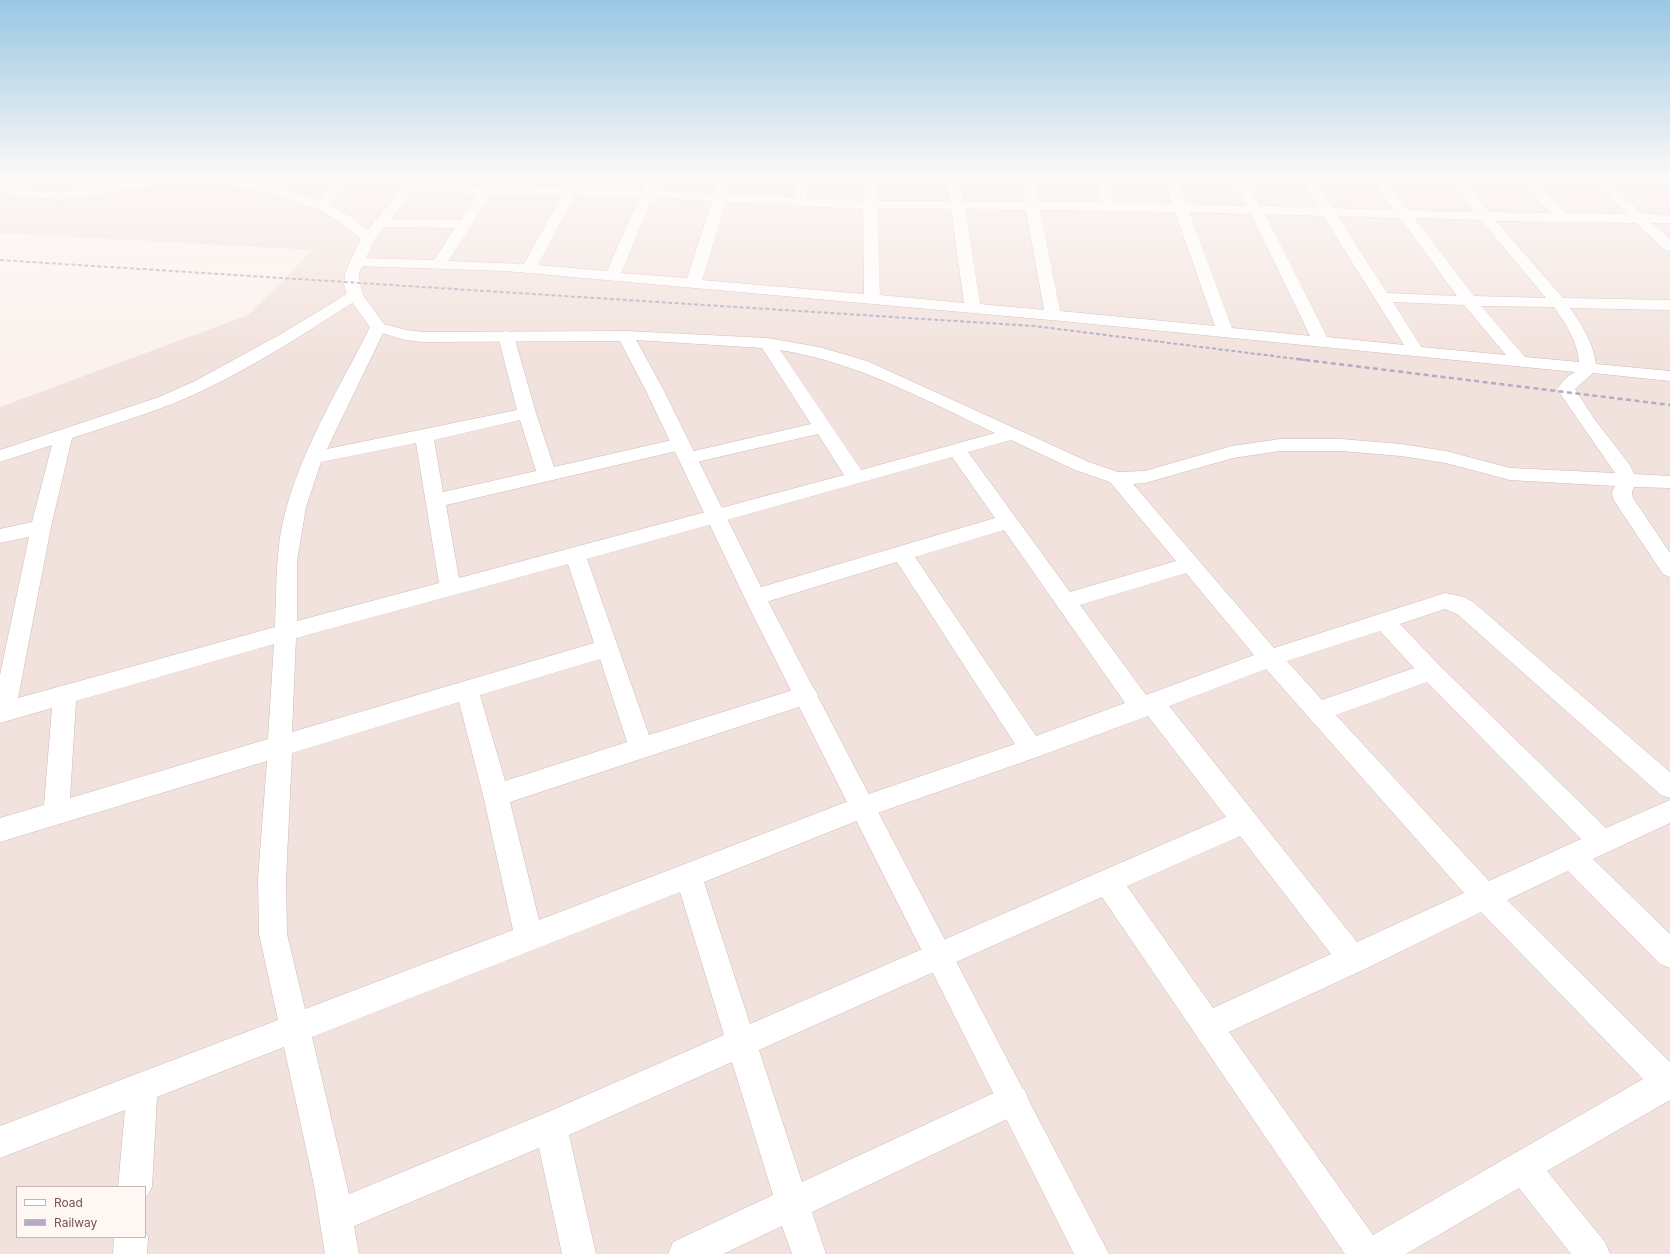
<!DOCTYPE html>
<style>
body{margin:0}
#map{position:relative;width:1670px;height:1254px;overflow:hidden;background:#fbf2ee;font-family:Inter,sans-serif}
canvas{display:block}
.legend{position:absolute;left:16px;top:1186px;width:130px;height:52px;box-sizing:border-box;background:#fef7f4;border:1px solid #c7b6b3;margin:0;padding:5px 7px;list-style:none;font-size:12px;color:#755452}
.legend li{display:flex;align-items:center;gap:8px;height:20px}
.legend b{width:20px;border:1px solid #c7b6b3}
</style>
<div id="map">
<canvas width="1670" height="1254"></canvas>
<ul class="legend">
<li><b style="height:5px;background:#fff"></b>Road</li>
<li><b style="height:5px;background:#b2acc5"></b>Railway</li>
</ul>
</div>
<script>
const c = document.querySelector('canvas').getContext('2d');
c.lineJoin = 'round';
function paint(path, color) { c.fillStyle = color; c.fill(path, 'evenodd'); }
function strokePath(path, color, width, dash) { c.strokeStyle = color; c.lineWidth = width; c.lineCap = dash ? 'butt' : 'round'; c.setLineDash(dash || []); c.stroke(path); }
paint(new Path2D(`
 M 0,179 L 1670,179 L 1670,1254 L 0,1254 L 0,407 L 248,315 L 313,250 L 0,233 ZM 17,1187 L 145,1187 L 145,1237 L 17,1237 Z`), '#f2e2dd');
const street = new Path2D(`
 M 144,179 L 248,179 L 319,201 L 338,179 L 351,179 L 330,205 L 352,217 L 375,238 L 373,241 L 363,241 L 342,223 L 317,209 L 246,187 L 188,184 L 158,185 L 62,200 L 26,198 L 0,191 L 0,183 L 26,190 L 62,192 Z
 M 488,179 L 500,179 L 496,187 L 565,188 L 570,179 L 582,179 L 578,189 L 642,190 L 647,179 L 659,179 L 655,190 L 715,193 L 719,179 L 732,179 L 728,194 L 794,197 L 794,179 L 808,179 L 807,198 L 863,201 L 862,179 L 876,179 L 876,201 L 950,201 L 947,179 L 960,179 L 963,201 L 1025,202 L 1021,179 L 1034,179 L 1038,202 L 1102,202 L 1095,179 L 1108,179 L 1115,202 L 1172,204 L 1164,179 L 1177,179 L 1186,204 L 1246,206 L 1233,179 L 1246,179 L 1260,206 L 1318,207 L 1301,179 L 1314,179 L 1332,208 L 1394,210 L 1372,179 L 1385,179 L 1408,210 L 1474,212 L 1449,179 L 1462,179 L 1489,212 L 1551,213 L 1519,179 L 1533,179 L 1566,213 L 1627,214 L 1591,179 L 1605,179 L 1643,214 L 1670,215 L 1670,223 L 1652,223 L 1670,239 L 1670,251 L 1665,250 L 1636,223 L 1496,221 L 1563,298 L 1670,300 L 1670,310 L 1570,308 C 1582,325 1593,342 1596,364 L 1670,371 L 1670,381 L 1593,373 L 1575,389 L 1595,420 L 1630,465 L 1634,474 L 1670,476 L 1670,488 L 1634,487 L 1632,492 L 1633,498 L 1670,553 L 1670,577 L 1663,574 L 1613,499 L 1612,492 L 1615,486 L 1510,480 L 1446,463 L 1401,456 L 1341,451 L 1280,451 L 1233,458 L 1145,483 L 1133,484 L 1274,648 L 1445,593 L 1464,597 L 1473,602 L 1670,772 L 1670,798 L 1661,795 L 1457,614 L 1445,609 L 1400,624 L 1439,665 L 1606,828 L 1670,800 L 1670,823 L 1593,859 L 1670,934 L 1670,968 L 1660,964 L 1568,871 L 1507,900 L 1670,1062 L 1670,1100 L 1547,1171 L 1605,1242 L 1610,1254 L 1571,1254 L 1519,1188 L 1406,1254 L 1345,1254 L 1102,897 L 759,1050 L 802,1182 L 1013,1084 L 1024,1089 L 1029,1100 L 1024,1111 L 812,1212 L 826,1254 L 792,1254 L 782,1226 L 723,1254 L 668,1254 L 673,1242 L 773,1195 L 732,1062 L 569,1135 L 596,1254 L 562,1254 L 539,1148 L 354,1226 L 359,1254 L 325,1254 L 314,1185 L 284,1047 L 157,1097 L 152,1187 L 145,1199 L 145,1187 L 118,1187 L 125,1110 L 0,1158 L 0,1126 L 278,1020 L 259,934 L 258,879 L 267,761 L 0,842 L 0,818 L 44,805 L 52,708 L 0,723 L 0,675 L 29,537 L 0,543 L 0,529 L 32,522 L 52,445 L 0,462 L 0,450 L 159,397 L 195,381 L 281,334 L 350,292 L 360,292 L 363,295 L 360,298 C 310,330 260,363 206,389 C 163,410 117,423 72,438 L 51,527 L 18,698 L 275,627 C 277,586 275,545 287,506 C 305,443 341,385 370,327 L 372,324 L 378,322 L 384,324 L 386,327 L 327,449 L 517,410 L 498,336 L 500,333 L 506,331 L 512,333 L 514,336 L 536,413 L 554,467 L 681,438 L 687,440 L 690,444 L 687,448 L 681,450 L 446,505 L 459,578 L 844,475 L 818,434 L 688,464 L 681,462 L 679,458 L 681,454 L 811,424 L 762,348 L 620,339 L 618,336 L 620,333 L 626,331 L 767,338 L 819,347 L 867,361 L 1089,462 L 1118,472 L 1145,471 L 1232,446 L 1280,439 L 1341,439 L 1401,444 L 1446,451 L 1510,468 L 1615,473 L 1557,389 L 1566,378 L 1575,372 L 1062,321 L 506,271 L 357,266 L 352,265 L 350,262 L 352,259 L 357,258 L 434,260 L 455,228 L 380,227 L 375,226 L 373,223 L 375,220 L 380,219 L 461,220 L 478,194 L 410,193 L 405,192 L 403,189 L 405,186 L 410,185 L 483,187 ZM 491,195 L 561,196 L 524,264 L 448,261 ZM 574,196 L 639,198 L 607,271 L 538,265 ZM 652,198 L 712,201 L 687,278 L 621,273 ZM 726,202 L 863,209 L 864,294 L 702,280 ZM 877,209 L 951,209 L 964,303 L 880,295 ZM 965,209 L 1026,210 L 1044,310 L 980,304 ZM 1040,210 L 1175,212 L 1215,326 L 1060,311 ZM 1189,212 L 1251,214 L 1310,336 L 1232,328 ZM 1265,214 L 1323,216 L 1404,345 L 1327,337 ZM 1337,216 L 1400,218 L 1457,296 L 1387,293 ZM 1414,218 L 1481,220 L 1546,298 L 1474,296 ZM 1393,302 L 1464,305 L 1506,355 L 1421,347 ZM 1481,306 L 1554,307 C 1566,324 1577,341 1579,362 L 1525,357 ZM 780,350 C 857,362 925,400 995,433 L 861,470 ZM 520,420 L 536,471 L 443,492 L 434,440 ZM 1011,440 L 1075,470 L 1110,482 L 1176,561 L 1070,592 L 968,452 ZM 416,443 L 439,583 L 297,621 L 297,561 L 306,507 L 321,462 ZM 952,457 L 995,518 L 748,591 L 745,597 L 748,603 L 756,605 L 897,562 L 1015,744 L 854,799 L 539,920 L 510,802 L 814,702 L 818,695 L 814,688 L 806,686 L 649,735 L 587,559 ZM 1004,530 L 1125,703 L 1036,736 L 915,557 ZM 568,564 L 594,643 L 292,732 L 296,638 ZM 1186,573 L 1254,655 L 1146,695 L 1080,605 ZM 1380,631 L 1414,668 L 1322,700 L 1287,661 ZM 274,644 L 268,739 L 70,798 L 76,701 ZM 600,659 L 627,742 L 505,781 L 480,695 ZM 1266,669 L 1464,893 L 1357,942 L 1169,706 ZM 1427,682 L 1581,839 L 1489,881 L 1336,715 ZM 459,702 L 483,795 L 513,930 L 305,1009 L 287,934 L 286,879 L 292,753 ZM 1148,716 L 1226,817 L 750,1024 L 704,882 L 869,816 L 1040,756 ZM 1240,836 L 1331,954 L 1213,1008 L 1127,886 ZM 680,892 L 724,1035 L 541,1115 L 349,1194 L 312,1037 ZM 1481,912 L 1643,1079 L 1373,1235 L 1229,1032 L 1363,970 Z
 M 1659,179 L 1670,179 L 1670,187 L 1665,186 Z
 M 145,1230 L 148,1237 L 147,1254 L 113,1254 L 114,1237 L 145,1237 Z`);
const secondary = new Path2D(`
 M 410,179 L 423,179 L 375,239 L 359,273 L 360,284 L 363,295 L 384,324 L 406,330 L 423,332 L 626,331 L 632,333 L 634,336 L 663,389 L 771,607 L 1109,1254 L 1074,1254 L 749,607 L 645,389 L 620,341 L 423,342 L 405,340 L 372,330 L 347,295 L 344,284 L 345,273 L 361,238 Z`);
strokePath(street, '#cfbab6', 1);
strokePath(secondary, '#d2b9b4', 1);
paint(street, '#fff');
paint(secondary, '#fff');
strokePath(new Path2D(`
 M 0,260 L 1034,326 L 1305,360`), '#b2acc5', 2, [4, 2.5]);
strokePath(new Path2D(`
 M 1297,359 L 1670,405`), '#b2acc5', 2.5, [5, 3.5]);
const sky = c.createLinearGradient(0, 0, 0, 355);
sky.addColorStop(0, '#99c7e4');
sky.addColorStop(0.5, '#fdf9f7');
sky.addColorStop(1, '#fdf9f700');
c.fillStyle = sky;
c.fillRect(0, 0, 1670, 355);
</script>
